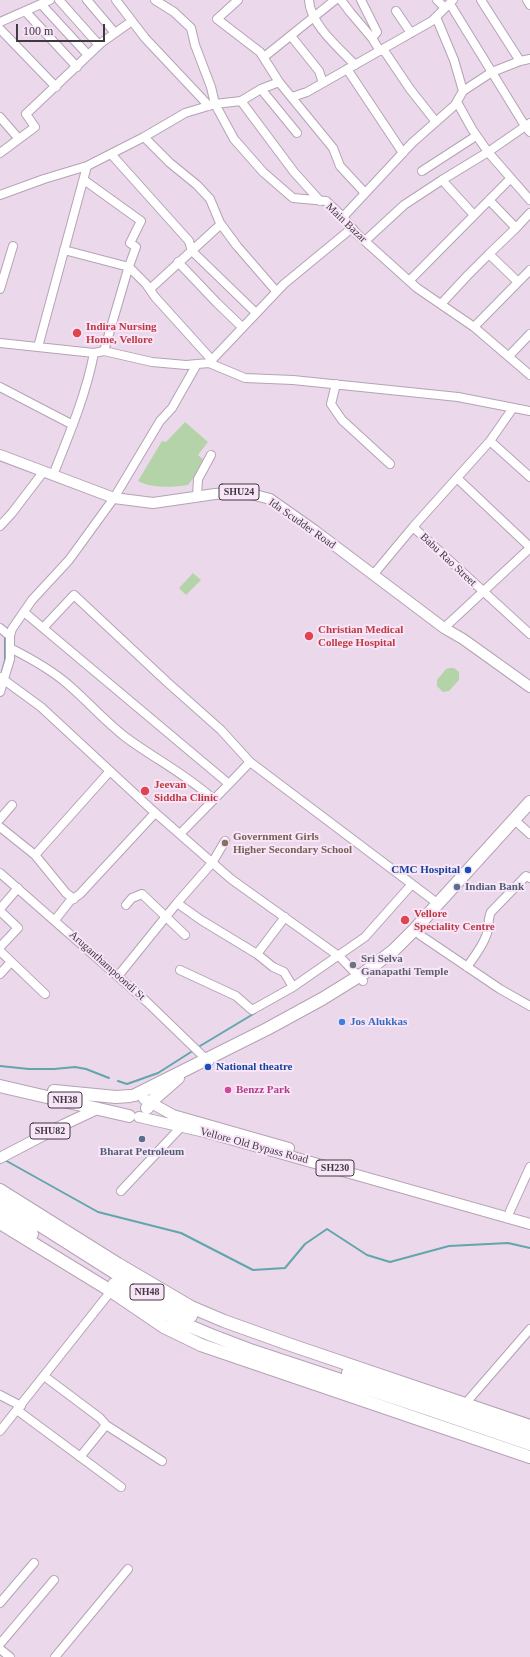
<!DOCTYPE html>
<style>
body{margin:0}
#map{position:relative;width:530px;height:1657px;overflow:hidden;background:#ebd9eb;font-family:Georgia,serif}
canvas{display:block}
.scale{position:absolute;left:16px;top:24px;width:89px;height:18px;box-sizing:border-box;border:2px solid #403940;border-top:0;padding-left:5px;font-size:12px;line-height:14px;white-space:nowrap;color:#403940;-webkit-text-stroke:3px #f8e6f8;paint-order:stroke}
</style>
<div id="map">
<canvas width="530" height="1657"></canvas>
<div class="scale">100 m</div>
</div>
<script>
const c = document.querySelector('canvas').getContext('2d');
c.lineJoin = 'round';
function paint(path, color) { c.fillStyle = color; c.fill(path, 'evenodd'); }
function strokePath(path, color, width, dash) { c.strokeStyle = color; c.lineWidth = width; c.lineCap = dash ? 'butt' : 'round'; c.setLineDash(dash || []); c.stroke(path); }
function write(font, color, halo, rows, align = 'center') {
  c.font = font + ' Georgia,serif'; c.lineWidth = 4; c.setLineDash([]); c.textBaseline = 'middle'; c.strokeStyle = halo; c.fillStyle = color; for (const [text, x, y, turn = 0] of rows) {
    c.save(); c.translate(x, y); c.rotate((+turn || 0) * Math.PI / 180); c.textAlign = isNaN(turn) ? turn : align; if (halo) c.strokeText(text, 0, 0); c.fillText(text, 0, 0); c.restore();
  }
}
paint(new Path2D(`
 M 185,422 L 208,442 L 198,455 L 206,462 L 188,485 C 172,487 153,489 138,481 L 162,441 L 166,442 Z
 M 193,573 L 201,580 L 186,595 L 179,588 Z
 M 450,668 L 454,668 L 459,672 L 459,680 L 449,691 L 443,692 L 437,686 L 437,680 L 446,669 Z`), '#b4d3a8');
strokePath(new Path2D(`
 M 1,675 L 5,660 L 5,635
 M 200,1046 L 255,1013
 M 0,1066 L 29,1069 L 54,1069 L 75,1067 L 86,1069 L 109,1078
 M 118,1081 L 127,1084 L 158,1073 L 191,1052
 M 3,1159 L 98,1212 L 181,1233 L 253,1270 L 285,1268 L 305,1244 L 327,1229 L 367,1255 L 390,1262 L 449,1246 L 508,1243 L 530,1248`), '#62a5ad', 2);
const minor = new Path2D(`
 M 59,0 L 99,45
 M 87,0 L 115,33
 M 116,0 L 145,38 L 209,106
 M 155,0 L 174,12 L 191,28 L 195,45 L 211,87 L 215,104 L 234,139 L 263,172 L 293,198 L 326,201 L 343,217 L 357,234 L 417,288 L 474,327 L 530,375
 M 238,0 L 217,19 L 260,52 L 279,82 L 333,148 L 340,166 L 365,193
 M 309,0 C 310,24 339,48 355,65
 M 341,0 L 350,12 L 372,38
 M 361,0 L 377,32 L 372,38 L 380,51
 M 437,0 L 445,8
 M 481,0 L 520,61
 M 527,0 L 530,5
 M 41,4 L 88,55
 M 450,4 L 525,126 L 530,132
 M 25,11 L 77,67
 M 396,11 L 411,33
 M 436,17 L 454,60 L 463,91
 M 0,22 L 50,0
 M 0,29 L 56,87
 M 291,36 L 319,71 L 323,83
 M 383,49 L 410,89 L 436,122
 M 264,57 L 335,0
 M 347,69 L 403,153
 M 261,89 L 297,133
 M 292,97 L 307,92 L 432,21 L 453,0
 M 241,101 L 294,172 L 320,201
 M 0,117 L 19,139
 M 530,123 L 488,152 L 530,200
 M 144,137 L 185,113 L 215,104 L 241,101 L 261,89 L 279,82
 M 0,153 L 35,127 L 26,114 L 101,43 L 132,21
 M 111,154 L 189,241 L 192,251 L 256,313
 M 422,171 L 476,136
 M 84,180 L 141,221 L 130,243 L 136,247 L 128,269 L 104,351
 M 442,180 L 474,215
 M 0,195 L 44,179 L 87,166
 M 489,200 L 516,228 L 489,254
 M 343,217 L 412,143 L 455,105 L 463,91 L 492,72 L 520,61 L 530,59
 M 516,228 L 530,213
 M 365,241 L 404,205 L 442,180 L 488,152 L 472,129 L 457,102
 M 64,250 L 129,267 L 146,284 L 155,297 L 211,359
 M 178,262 L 217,303 L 242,327
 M 409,281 L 511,178
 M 0,289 L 13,246
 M 150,289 L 221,224
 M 441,304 L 468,275 L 489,254 L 518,282
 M 474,327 L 530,270
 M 0,343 L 94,353 L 104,351 L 152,362 L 186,365 L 209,363 L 245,378 L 293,380 L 458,397 L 530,411
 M 38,347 L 87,166 L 144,137 L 170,163 L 197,185 L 210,199 L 220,223 L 237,246 L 276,291
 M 509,356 L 530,334
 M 209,363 L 284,284 L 352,228
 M 336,384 L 331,404 L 342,420 L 390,464
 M 0,387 L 73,425
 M 490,441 L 530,477
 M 53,475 C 69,435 86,395 94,353
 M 458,479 L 530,547
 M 197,496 L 198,479 L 211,455
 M 0,526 L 12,513 L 44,471
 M 413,527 L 490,441 L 513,408
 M 373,575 L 413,527 L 530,634
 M 24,612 L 43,628 L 74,595 L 167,682 L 221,730 L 250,762 L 437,903
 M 0,628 L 10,636
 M 43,628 L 229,784 L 250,762
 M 444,628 L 530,548
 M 10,648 C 32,659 54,671 72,688 C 89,703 105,721 124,736 C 153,758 186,774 213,799
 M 0,677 L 41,707 L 151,809 L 231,879 L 340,957 L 363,981
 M 0,692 L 10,659 L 10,636 L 12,629 L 32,600 L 69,560 L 114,498 L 160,421 L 172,408 L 197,364
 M 0,819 L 12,805
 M 519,824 L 530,834
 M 0,827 L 35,855 L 110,771
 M 180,834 L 229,784
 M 35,855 L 66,893 L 74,899
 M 0,873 L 147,1002 L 209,1062
 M 177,903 L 201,920 L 257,954
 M 126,905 L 132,898 L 142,894 L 185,935
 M 0,909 L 18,888
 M 0,911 L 18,928 L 0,947
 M 285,917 L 257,954 L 273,967 L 284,972 L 293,987
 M 55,920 L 70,901 L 80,894 L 155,813
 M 420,935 L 500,989 L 530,1006
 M 0,951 L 45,994
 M 467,967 C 474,957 482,947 486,936 C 490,927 487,920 491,912 L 526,876 L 530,878
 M 180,970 L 236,996 L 252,1010 L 293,987 L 365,937 L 412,884
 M 0,974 L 11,962
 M 118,976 L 177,903 L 212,863 L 225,841
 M 121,1191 L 181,1127
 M 510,1211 L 530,1167
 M 44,1376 L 100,1418 L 106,1425 L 162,1461
 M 0,1395 L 21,1406
 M 465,1404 L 530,1329
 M 17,1410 L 121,1487
 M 0,1431 L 111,1291
 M 80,1457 L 106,1425
 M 0,1603 L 34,1563
 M 0,1644 L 54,1580
 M 0,1649 L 10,1657
 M 55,1657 L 128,1569`);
const major = new Path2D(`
 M 0,455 L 114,498 L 153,503 L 215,494 L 244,492 L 270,499 L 314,530 L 444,628 L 463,639 L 530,687
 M 144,1099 L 173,1115 L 289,1148
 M 139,1117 L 205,1132 L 530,1224
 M 0,1158 L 63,1125 L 97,1109`);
const highway = new Path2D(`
 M 0,1086 L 129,1116
 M 54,1091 L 116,1097 L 130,1096
 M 135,1095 L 267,1029 L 322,999 L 364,973 L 394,950 L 414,930 L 530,802
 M 147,1108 L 154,1099 L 178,1078
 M 0,1190 L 118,1264 L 191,1307 L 224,1321 L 291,1345 L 530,1426
 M 0,1200 L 131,1283 L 191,1316
 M 0,1212 L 32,1234
 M 0,1223 L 111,1291 L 164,1327 L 201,1345 L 530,1457
 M 114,1284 L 180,1322 L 211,1335 L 253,1351 L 428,1409 L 530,1444
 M 348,1373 L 530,1435`);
strokePath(minor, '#b4a3b4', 10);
strokePath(major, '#b4a3b4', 12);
strokePath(highway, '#b4a3b4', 14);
strokePath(minor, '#fff', 8);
strokePath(major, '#fff', 10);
strokePath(highway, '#fff', 12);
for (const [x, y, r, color] of [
 [77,333,5,"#e0444e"],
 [309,636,5,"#e0444e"],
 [145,791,5,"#e0444e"],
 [225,843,4,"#8d6e63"],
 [468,870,4,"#1a4fb4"],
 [457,887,4,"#5c6f8a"],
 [405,920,5,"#e0444e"],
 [353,965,4,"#6b7280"],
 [342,1022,4,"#3f7fe0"],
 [208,1067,4,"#1a4fb4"],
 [228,1090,4,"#d1479c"],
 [142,1139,4,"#5c6f8a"]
]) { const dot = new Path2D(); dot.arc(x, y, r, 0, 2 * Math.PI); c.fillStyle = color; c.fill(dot); strokePath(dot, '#f8e6f8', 1.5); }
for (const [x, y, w] of [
 [239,492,40],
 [65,1100,34],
 [50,1131,40],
 [335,1168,38],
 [147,1292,34]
]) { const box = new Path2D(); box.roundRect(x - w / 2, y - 8, w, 16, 3); c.fillStyle = '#f8e6f8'; c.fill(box); strokePath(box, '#403940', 1); }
write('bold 10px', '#403940', null, [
 ["SHU24",239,492],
 ["NH38",65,1100],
 ["SHU82",50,1131],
 ["SH230",335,1168],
 ["NH48",147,1292]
]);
write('11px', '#403940', '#f8e6f8', [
 ["Main Bazar",346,223,44],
 ["Ida Scudder Road",302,524,35],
 ["Babu Rao Street",448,560,43],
 ["Aruganthampoondi St",107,966,42],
 ["Vellore Old Bypass Road",254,1146,15]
]);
write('bold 11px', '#be3a42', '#f8e6f8', [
 ["Indira Nursing",86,327],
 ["Home, Vellore",86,340],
 ["Christian Medical",318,630],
 ["College Hospital",318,643],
 ["Jeevan",154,785],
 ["Siddha Clinic",154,798],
 ["Vellore",414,914],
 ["Speciality Centre",414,927]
], 'left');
write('bold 11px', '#785e54', '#f8e6f8', [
 ["Government Girls",233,837],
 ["Higher Secondary School",233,850]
], 'left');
write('bold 11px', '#164399', '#f8e6f8', [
 ["CMC Hospital",460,870],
 ["National theatre",216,1067,"left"]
], 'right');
write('bold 11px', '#4e5e75', '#f8e6f8', [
 ["Indian Bank",465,887],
 ["Bharat Petroleum",142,1152,"center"]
], 'left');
write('bold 11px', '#5b616d', '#f8e6f8', [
 ["Sri Selva",361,959],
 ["Ganapathi Temple",361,972]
], 'left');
write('bold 11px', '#366cbe', '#f8e6f8', [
 ["Jos Alukkas",350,1022]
], 'left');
write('bold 11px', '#b23c85', '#f8e6f8', [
 ["Benzz Park",236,1090]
], 'left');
</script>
